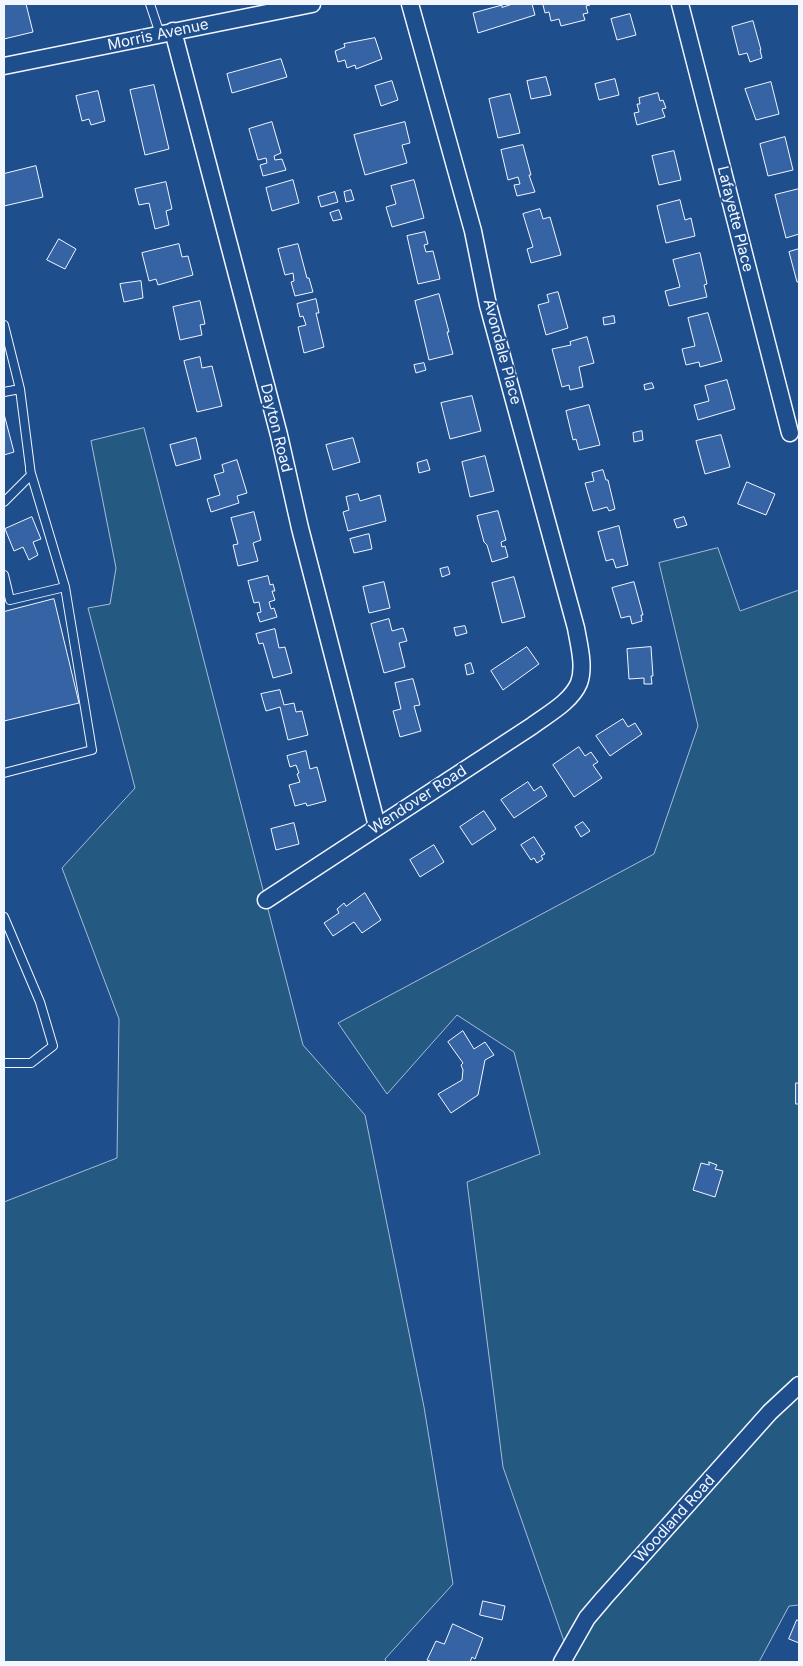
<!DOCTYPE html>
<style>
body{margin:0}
#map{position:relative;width:803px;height:1666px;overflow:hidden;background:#1f4e8c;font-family:Inter,sans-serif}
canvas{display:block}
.frame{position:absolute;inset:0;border:5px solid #f2f6ff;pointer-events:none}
</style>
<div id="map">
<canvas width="803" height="1666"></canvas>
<div class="frame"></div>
</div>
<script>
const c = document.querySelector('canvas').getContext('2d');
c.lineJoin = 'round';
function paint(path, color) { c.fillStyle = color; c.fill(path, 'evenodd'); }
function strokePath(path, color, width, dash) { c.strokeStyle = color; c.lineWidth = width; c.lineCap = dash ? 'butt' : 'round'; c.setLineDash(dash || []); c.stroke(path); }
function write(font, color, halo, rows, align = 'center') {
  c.font = font + ' Inter,sans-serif'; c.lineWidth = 4; c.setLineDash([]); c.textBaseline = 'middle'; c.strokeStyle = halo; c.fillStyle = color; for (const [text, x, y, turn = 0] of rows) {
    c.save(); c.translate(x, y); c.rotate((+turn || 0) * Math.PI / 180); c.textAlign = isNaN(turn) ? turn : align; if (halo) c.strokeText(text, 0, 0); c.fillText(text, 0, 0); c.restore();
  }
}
const green = new Path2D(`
 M 144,428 L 303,1045 L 365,1115 L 424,1407 L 453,1584 L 385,1659 L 386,1662 L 4,1662 L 4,1202 L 117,1158 L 119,1019 L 62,868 L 135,788 L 88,608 L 110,604 L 116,568 L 91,441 Z
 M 718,548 L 740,611 L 799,590 L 799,1605 L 789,1606 L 759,1662 L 555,1662 L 565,1644 L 503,1467 L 467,1182 L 540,1154 L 514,1052 L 457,1015 L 387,1094 L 338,1023 L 654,854 L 698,726 L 659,563 Z`);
paint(green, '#245a82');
strokePath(green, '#a8bbd7', 1);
const building = new Path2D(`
 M 4,4 L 26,4 L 33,32 L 4,39 Z
 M 513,4 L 532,4 L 535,15 L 478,33 L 473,13 L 502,5 L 502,7 Z
 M 547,4 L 589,4 L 590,5 L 586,6 L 588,13 L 583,14 L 585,20 L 561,26 L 559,19 L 551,21 L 549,12 L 545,13 L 543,5 Z
 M 630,14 L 636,35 L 617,40 L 611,19 Z
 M 753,21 L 761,50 L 760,50 L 762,58 L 750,62 L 747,53 L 739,55 L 732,27 Z
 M 375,38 L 382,59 L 356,69 L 355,65 L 347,68 L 345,60 L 338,62 L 335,51 L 345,47 L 344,44 Z
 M 281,59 L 287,77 L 232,93 L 227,74 Z
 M 546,77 L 551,95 L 531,99 L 527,81 Z
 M 615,79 L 619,95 L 599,100 L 595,84 Z
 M 392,81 L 398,100 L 381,106 L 375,86 Z
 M 771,82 L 779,114 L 756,120 L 745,89 Z
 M 154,85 L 169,149 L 145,155 L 130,90 Z
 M 98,91 L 105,121 L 91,125 L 89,119 L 82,121 L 76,96 Z
 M 658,93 L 660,101 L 663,100 L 666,108 L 662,109 L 665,117 L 637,125 L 634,113 L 639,112 L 637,104 L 640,104 L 639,98 Z
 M 510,94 L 520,133 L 498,138 L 489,99 Z
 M 272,122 L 281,153 L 274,156 L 275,160 L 282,159 L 286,170 L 263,176 L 260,165 L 267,163 L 266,158 L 258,160 L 249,129 Z
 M 405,122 L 410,143 L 402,145 L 407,163 L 365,175 L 354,135 Z
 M 785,137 L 793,170 L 768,176 L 760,144 Z
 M 523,145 L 531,175 L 529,175 L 535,192 L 517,196 L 514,185 L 520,184 L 518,177 L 508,180 L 501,150 Z
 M 674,151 L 681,180 L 659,185 L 652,156 Z
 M 36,166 L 43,197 L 4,206 L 4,174 Z
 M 293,180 L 299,203 L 272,211 L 266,188 Z
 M 414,180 L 424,218 L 392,227 L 386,207 L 396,204 L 391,186 Z
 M 166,182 L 172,209 L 166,211 L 169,225 L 155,229 L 149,203 L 139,205 L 135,189 Z
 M 799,189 L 799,234 L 786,238 L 775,195 Z
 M 351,190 L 354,200 L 346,202 L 344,192 Z
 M 335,192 L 338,202 L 321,207 L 318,197 Z
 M 680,200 L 685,220 L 691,218 L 695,236 L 666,243 L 657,206 Z
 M 540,209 L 543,219 L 550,217 L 561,255 L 531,263 L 527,249 L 533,247 L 523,214 Z
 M 339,210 L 342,219 L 333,221 L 330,213 Z
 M 425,232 L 428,244 L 424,245 L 426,252 L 433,251 L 440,279 L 418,284 L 407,236 Z
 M 59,239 L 76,249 L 65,269 L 47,260 Z
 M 179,244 L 182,257 L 188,256 L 193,275 L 158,285 L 156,279 L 149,281 L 142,253 Z
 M 298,244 L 307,278 L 309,278 L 313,292 L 295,296 L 291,282 L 294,281 L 293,273 L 285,275 L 278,249 Z
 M 799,249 L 799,282 L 797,282 L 789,252 Z
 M 700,253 L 707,284 L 704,285 L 707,297 L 669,306 L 665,291 L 680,287 L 673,260 Z
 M 141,281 L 143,298 L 124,302 L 120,284 Z
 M 558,292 L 568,328 L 546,335 L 538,305 L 549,302 L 547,295 Z
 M 439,294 L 449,332 L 447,332 L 453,354 L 429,360 L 415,301 Z
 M 316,299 L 319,313 L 316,313 L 324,347 L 304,353 L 298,327 L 306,325 L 303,316 L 300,317 L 297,304 Z
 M 200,301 L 205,324 L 200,325 L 202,335 L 180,340 L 173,307 Z
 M 708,313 L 722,361 L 700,367 L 699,362 L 686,365 L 682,349 L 695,346 L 688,318 Z
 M 614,316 L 615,323 L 604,325 L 603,318 Z
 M 587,337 L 594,363 L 579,367 L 583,387 L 570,390 L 569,385 L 562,387 L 552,349 L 571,345 L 570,342 Z
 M 200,357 L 202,368 L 212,366 L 222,406 L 197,412 L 184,361 Z
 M 424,363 L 426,370 L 416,373 L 414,365 Z
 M 727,380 L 735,409 L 698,420 L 694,405 L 709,401 L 705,386 Z
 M 652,383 L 654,388 L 645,390 L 644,385 Z
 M 472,396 L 481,431 L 450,439 L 441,403 Z
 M 589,405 L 600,445 L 579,450 L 576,439 L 573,440 L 566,411 Z
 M 4,414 L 14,452 L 4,455 Z
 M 642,431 L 643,440 L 634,442 L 633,433 Z
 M 721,435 L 730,467 L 705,474 L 696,441 Z
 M 196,438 L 201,459 L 176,466 L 170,445 Z
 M 353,438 L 360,462 L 333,470 L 326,445 Z
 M 485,456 L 494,491 L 470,497 L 462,462 Z
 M 237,460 L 247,493 L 237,496 L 239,503 L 211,512 L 207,499 L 220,495 L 214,475 L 224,472 L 222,465 Z
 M 427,460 L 430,470 L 419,473 L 417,463 Z
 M 603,470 L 606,480 L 608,480 L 615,509 L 609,511 L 607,507 L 593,511 L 585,483 L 594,481 L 592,473 Z
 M 747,482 L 775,494 L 766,515 L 738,504 Z
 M 358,494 L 360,501 L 380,495 L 386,521 L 348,531 L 343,512 L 349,510 L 346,497 Z
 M 498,511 L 506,540 L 501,542 L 502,547 L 505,546 L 508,557 L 492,562 L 487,545 L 484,542 L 477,516 Z
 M 254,512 L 261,540 L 253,543 L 258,561 L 238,566 L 233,545 L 238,544 L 231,518 Z
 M 32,517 L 41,539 L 33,542 L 38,555 L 29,560 L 23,547 L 14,551 L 5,529 Z
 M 684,517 L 687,525 L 677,528 L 674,520 Z
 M 619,526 L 628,565 L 616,568 L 613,559 L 606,561 L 598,532 Z
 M 369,534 L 372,549 L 354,553 L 350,539 Z
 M 448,567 L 450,574 L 442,577 L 440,569 Z
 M 268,576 L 270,585 L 273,584 L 275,591 L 272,591 L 275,600 L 269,602 L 271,609 L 274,608 L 277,617 L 260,622 L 257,613 L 261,612 L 259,602 L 254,603 L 248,581 Z
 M 514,577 L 525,617 L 502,623 L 492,583 Z
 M 384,582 L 390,608 L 369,613 L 363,587 Z
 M 634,582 L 643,615 L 641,615 L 642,621 L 632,624 L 630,616 L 621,618 L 612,588 Z
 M 54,599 L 79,703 L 4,721 L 4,612 Z
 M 389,619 L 392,631 L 403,628 L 407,641 L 399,643 L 405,667 L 384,673 L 371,624 Z
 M 465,626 L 467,633 L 456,636 L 454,628 Z
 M 275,629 L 279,648 L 285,647 L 292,673 L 273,678 L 263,643 L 259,644 L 256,634 Z
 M 527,647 L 539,664 L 503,690 L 491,671 Z
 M 651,647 L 653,676 L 651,676 L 652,684 L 644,684 L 644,678 L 629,679 L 627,649 Z
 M 471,663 L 474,673 L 467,675 L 465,665 Z
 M 413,679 L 420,705 L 414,706 L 421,731 L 400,737 L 393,711 L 401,709 L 395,683 Z
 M 280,690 L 284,705 L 294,703 L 296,712 L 302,711 L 308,735 L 288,740 L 280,707 L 266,711 L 261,694 Z
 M 623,719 L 628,727 L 635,723 L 642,734 L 610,756 L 596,736 Z
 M 579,747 L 585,756 L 591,752 L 598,762 L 593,765 L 602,778 L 574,797 L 553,765 Z
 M 306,751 L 310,769 L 317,767 L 326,801 L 307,806 L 306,803 L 295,806 L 289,785 L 300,782 L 297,774 L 299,773 L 296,765 L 290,767 L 287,756 Z
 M 528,782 L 534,791 L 541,786 L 547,796 L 514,818 L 501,800 Z
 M 484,811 L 496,829 L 472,845 L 460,827 Z
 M 583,822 L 590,831 L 581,837 L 575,827 Z
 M 294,823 L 299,844 L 276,850 L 271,829 Z
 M 534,837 L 545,854 L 541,856 L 543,859 L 537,863 L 534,858 L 531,860 L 521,845 Z
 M 434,845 L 444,862 L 420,877 L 410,860 Z
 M 365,893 L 381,920 L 362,933 L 354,922 L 333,936 L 324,923 L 339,913 L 337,909 L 344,903 L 346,906 Z
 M 463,1031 L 474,1049 L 485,1042 L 494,1055 L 485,1060 L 478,1095 L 451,1113 L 438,1094 L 462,1080 L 463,1070 L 461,1065 L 463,1063 L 448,1042 Z
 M 796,1083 L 799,1083 L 799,1104 L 796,1104 Z
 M 709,1162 L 717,1165 L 715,1169 L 723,1171 L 715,1197 L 693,1190 L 701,1163 L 709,1165 Z
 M 483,1601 L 505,1606 L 502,1620 L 480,1615 Z
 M 797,1620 L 799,1621 L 799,1643 L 789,1639 Z
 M 453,1624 L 483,1638 L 475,1659 L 472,1657 L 470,1662 L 432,1662 L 427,1660 L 436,1641 L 444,1644 Z`);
paint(building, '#3563a3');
strokePath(building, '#f2f6ff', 1);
const lane = new Path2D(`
 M 150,4 L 160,34
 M 4,325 L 20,389 L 4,392
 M 4,502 L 31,475 L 20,389
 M 4,575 L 10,600 L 65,587 L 30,470
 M 4,773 L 92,750 L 65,587
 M 4,917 L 40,1002 L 53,1046 L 31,1063 L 4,1063`);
const street = new Path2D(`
 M 680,4 L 790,433
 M 173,31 L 279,435 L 300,528 L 377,826
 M 4,66 L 312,4
 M 266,900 L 532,726 C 548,714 571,702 579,683 C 585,667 579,645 576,628 L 488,305 L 473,231 L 410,4
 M 562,1662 L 587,1618 L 604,1598 L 770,1412 L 799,1385`);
strokePath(lane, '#f2f6ff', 10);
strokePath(street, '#f2f6ff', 19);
strokePath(lane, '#1f4e8c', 8);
strokePath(street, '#1f4e8c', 16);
write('15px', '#f2f6ff', '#1f4e8c', [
 ["Morris Avenue",158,35,-12],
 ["Lafayette Place",735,219,76],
 ["Avondale Place",502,352,75],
 ["Dayton Road",276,428,76],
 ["Wendover Road",418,800,-33],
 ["Woodland Road",675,1519,-48]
]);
</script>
